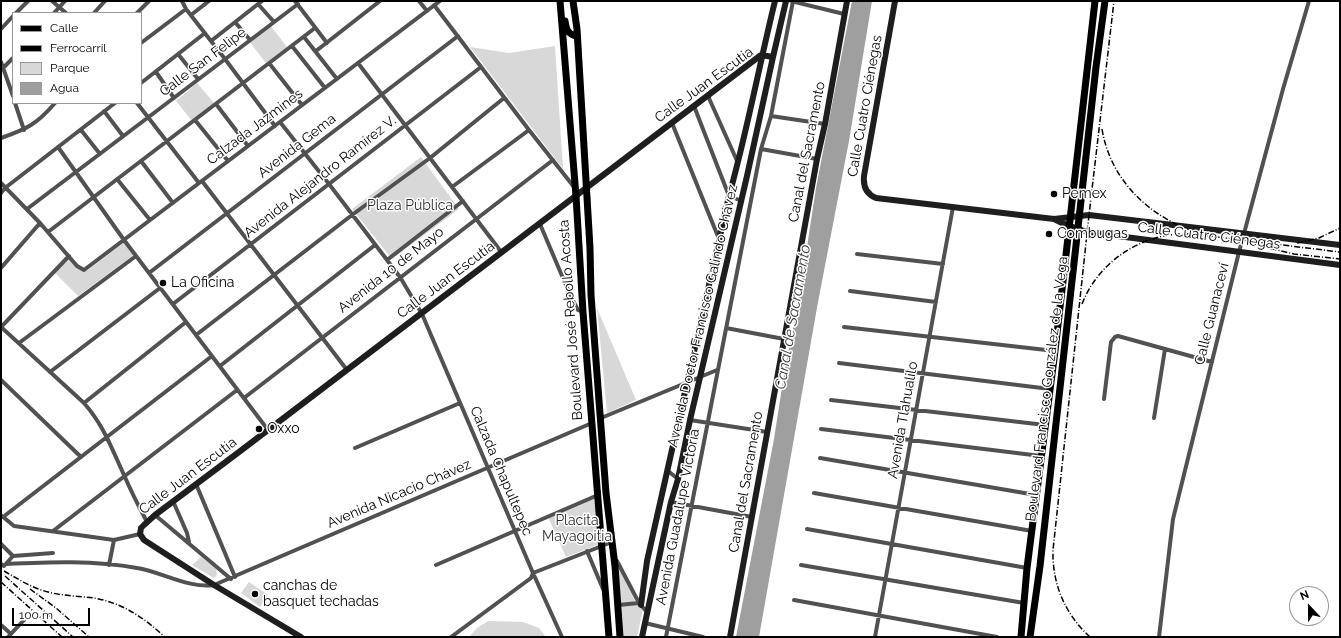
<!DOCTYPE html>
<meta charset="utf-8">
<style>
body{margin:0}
#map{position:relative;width:1341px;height:638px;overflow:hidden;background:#fff;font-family:Raleway,sans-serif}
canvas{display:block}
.frame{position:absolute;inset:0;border:2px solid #000;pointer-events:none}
.legend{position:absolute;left:12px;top:12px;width:130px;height:92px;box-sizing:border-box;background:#fff;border:1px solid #999;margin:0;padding:5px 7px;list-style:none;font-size:12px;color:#000}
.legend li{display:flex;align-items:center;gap:8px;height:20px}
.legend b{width:20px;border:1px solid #999}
.north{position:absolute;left:1289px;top:586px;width:40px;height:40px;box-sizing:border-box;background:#fff;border:1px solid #999;border-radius:50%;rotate:338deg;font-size:11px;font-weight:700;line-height:16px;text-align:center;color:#000}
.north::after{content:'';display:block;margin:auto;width:14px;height:18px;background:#000;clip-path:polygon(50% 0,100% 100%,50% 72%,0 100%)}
.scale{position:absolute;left:12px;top:608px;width:78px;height:18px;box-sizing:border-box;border:2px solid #000;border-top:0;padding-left:5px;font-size:12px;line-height:14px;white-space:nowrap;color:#000;-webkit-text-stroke:3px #fff;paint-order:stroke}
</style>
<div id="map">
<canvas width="1341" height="638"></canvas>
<div class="frame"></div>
<ul class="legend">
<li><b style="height:5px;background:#000"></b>Calle</li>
<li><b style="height:5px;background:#000"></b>Ferrocarril</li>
<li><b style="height:11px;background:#d8d8d8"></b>Parque</li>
<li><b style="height:11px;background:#9f9f9f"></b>Agua</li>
</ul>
<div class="north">N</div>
<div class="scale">100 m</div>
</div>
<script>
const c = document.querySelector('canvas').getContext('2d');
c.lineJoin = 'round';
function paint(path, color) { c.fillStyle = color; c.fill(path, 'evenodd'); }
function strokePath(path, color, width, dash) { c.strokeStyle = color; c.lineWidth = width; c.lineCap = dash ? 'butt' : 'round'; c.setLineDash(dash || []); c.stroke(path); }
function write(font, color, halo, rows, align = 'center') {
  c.font = font + ' Raleway,sans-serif'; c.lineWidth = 3; c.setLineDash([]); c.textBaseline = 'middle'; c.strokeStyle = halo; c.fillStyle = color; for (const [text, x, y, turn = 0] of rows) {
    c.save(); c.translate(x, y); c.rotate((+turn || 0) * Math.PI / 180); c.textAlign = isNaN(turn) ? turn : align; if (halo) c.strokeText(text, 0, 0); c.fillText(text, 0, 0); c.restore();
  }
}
paint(new Path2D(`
 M 270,25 L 287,47 L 266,63 L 249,41 Z
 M 555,46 L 563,169 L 470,47 L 509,53 Z
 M 197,83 L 214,103 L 192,121 L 176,101 Z
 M 421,157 L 459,209 L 392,259 L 352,209 Z
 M 124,242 L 134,255 L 78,296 L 54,272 L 69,257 L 84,271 L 88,270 Z
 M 597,308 L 636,400 L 607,413 Z
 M 597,496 L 600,544 L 566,557 L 548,517 Z
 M 201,557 L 216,569 L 217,575 L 214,578 L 192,565 Z
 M 618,566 L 635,601 L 643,609 L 637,637 L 623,637 Z
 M 249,582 L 268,595 L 260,607 L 241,593 Z
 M 488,621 L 523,622 L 539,628 L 546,637 L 469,637 L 477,628 Z`), '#d8d8d8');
paint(new Path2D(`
 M 852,1 L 872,1 L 849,141 L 818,302 L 759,637 L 736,637 L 774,439 L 785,368 L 799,299 L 816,188 Z`), '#9f9f9f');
strokePath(new Path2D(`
 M 52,1 L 66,13
 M 182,1 L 186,9 L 225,59 L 275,126
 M 295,1 L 327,43
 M 419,1 L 427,11
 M 791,1 L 844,14
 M 258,4 L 274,22
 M 434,5 L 529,130 L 574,187
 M 16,13 L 28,1
 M 54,13 L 65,1
 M 94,13 L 105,1
 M 137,13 L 149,1
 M 191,15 L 209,1
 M 235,22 L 250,40
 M 1,29 L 13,16
 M 304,37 L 337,79
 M 211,41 L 262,1
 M 141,43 L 186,9
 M 292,46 L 325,88
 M 316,51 L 380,1
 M 178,54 L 198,79
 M 1,62 L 13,96
 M 269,63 L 302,105
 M 358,63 L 502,253
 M 3,68 L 13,58
 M 156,72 L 174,98
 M 141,83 L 205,33
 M 708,96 L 738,163
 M 15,103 L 24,130
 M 137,103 L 199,183
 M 216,104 L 248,146
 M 694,106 L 729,196 L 742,201
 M 104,111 L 123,136
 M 771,116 L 825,124
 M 195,120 L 228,161
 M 280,122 L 329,184 L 400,277 L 422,314 L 533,573 L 562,637
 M 672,123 L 719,239
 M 81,130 L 100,154
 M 1,138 C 27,129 37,124 55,103
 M 58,147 L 124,240 L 268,430
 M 761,149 L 817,159
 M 141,161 L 173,203
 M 117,179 L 150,220
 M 202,181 L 347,370
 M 1,183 L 40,223 L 77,266 L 84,270 L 440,1
 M 452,187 L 529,130
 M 1,193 L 5,188 L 115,103
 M 27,209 L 298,4
 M 540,224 L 571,297 L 578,310 L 583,312
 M 48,232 L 315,28
 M 857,254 L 943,264
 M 387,260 L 463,201
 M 1,268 L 40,223
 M 149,273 L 458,36
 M 850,291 L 936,302
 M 173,304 L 481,67
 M 1,327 L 84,403 C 104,426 111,447 124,475 C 131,491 139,507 147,522
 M 1,327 L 69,256
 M 844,327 L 1055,351
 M 726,328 L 784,339
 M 196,335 L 352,215 L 430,158 L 504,98
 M 19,343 L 136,256
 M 839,363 L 1050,389
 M 220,366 L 375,245
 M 50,372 L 160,288
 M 1,380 L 81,457
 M 244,398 L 553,160
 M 1104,399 L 1111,342 L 1115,337 L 1118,336 L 1212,362
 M 831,400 L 1045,425
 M 84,403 L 186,322
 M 601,418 L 717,370
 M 1154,418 L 1165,349
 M 690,420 L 767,432
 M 821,429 L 1041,456
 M 355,448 L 460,403
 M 820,458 L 1036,495
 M 668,471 L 678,479
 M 196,484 L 235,577
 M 814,493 L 1032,531
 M 173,501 L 187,533 L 189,542
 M 671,502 L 752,517
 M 155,515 L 231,579
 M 2,516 L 14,526 L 114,540 L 140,534
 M 3,517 L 212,356
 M 807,529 L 1027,568
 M 53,531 L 237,390
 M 1,544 L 13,556
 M 587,551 L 603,589
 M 13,556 L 53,553
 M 617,561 L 639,603 L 647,612
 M 1,564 L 4,566 L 13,556
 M 6,564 C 50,562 94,560 137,568 C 162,572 190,589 214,585 L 592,423
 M 109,565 L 114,540
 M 436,565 L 598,495
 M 801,565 L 1024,603
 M 794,600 L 997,637
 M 618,605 L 639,603
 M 645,623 L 703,637
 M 1,625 L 11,634
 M 8,637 L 24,620
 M 451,637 L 531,578 L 533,573 L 612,542
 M 666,637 L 761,149 L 771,116 L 793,1
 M 875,637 L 953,207
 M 1159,637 L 1173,519 L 1239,252 L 1283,89 L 1309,1`), '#515151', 4);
strokePath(new Path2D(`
 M 895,1 L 864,176 C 863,186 866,194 876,198 L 1054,219 L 1089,215 L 1340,245
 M 1054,219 L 1062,223 L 1087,232 L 1340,265
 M 641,605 L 647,561 L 729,196 C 747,132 759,66 775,1
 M 301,637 L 214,585 L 144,540 L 140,534 L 141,528 L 144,525 L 155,515 L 239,452 L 761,55 L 773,57
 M 642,637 L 671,502 L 678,479 L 690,420 L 747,176 L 773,57 L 786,1
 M 730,637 L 817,159 L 825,124 L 847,1`), '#1e1e1e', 6);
strokePath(new Path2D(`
 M 560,1 L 576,196 L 583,312 L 609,637
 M 573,1 L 577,29 L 590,248 L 591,295 L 606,493 L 615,566 L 620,637
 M 565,21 C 566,29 568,35 577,36
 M 1021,637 L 1027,568 L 1055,351 L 1095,1
 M 1030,637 L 1040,566 L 1096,67 L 1105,1`), '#000', 7);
strokePath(new Path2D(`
 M 1102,129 C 1110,178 1146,214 1192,231
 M 1297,243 L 1319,238 L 1340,228
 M 1260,246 L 1294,254 L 1340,259
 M 1082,304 C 1099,260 1145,231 1192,234 L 1340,252
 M 4,571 C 18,579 32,588 48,592 C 63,596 79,596 94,598 C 123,603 144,618 165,637
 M 5,576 L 73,637
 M 1,582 L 62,637
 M 30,589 L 56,608 L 89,637
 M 1090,637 C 1065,614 1052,584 1053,550 L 1089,215 L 1114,1`), '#000', 1.5, [6, 2, 1, 2]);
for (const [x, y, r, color] of [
 [1054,194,4,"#000"],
 [1049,234,4,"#000"],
 [163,283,4,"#000"],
 [259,429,4,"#000"],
 [255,594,4,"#000"]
]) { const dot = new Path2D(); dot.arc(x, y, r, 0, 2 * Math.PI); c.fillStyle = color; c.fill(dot); strokePath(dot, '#fff', 1.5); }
write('14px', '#000', '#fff', [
 ["Calle San Felipe",203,62,-37],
 ["Calle Juan Escutia",704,85,-36],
 ["Calle Cuatro Ciénegas",865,106,-80],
 ["Calzada Jazmines",255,127,-37],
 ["Avenida Gema",297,146,-38],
 ["Canal del Sacramento",807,152,-79],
 ["Avenida Alejandro Ramírez V.",320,177,-38],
 ["Calle Cuatro Ciénegas",1209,236,7],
 ["Avenida 10 de Mayo",391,270,-38],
 ["Calle Juan Escutia",446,280,-37],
 ["Calle Guanaceví",1212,314,-76],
 ["Avenida Doctor Francisco Galindo Chávez",703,316,-77],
 ["Boulevard José Rebollo Acosta",571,320,-94],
 ["Boulevard Francisco González de la Vega",1047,389,-83],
 ["Avenida Tlahualilo",903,420,-80],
 ["Calzada Chapultepec",501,471,67],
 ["Calle Juan Escutia",188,476,-37],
 ["Canal del Sacramento",746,482,-80],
 ["Avenida Nicacio Chávez",399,494,-23],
 ["Avenida Guadalupe Victoria",678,517,-79]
]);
write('14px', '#000', '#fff', [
 ["Pemex",1062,194],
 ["Combugas",1057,234],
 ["La Oficina",171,283],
 ["Oxxo",267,429],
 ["canchas de",263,586],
 ["basquet techadas",263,602]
], 'left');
write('14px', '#2f2f2f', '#fff', [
 ["Plaza Pública",410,206],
 ["Placita",577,521],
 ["Mayagoitia",577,537]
]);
write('italic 15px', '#404040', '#fff', [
 ["Canal de Sacramento",793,317,-80]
]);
</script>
